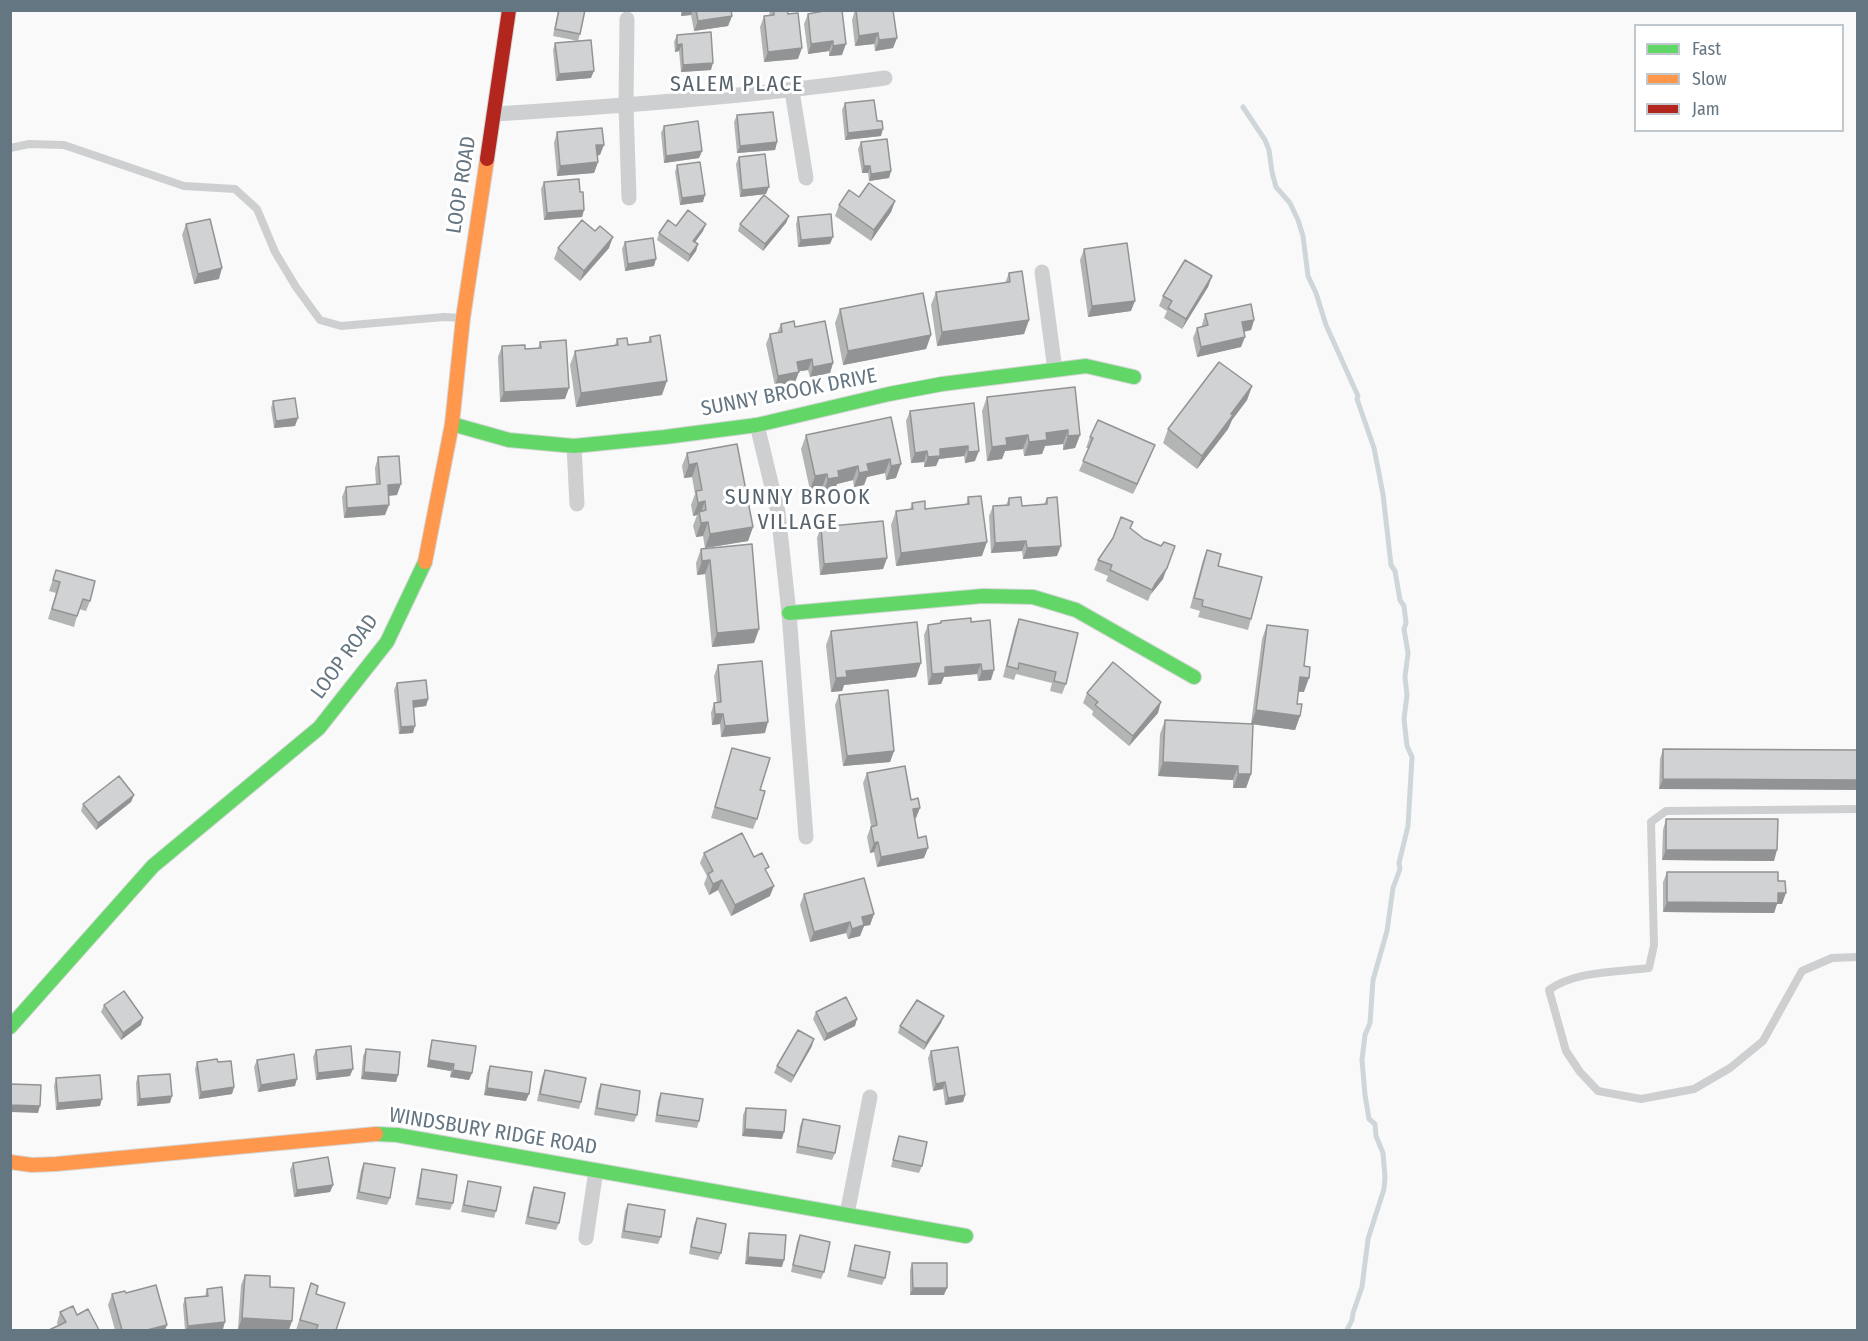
<!DOCTYPE html>
<style>
body{margin:0}
#map{position:relative;width:1868px;height:1341px;overflow:hidden;background:#f9f9f9;font-family:"Fira Sans Condensed",sans-serif}
canvas{display:block}
.frame{position:absolute;inset:0;border:12px solid #657683;pointer-events:none}
.legend{position:absolute;left:1634px;top:24px;width:210px;height:108px;box-sizing:border-box;background:#fff;border:2px solid #c1c8cd;margin:0;padding:8px 10px;list-style:none;font-size:18px;color:#657683}
.legend li{display:flex;align-items:center;gap:12px;height:30px}
.legend b{width:30px;border:2px solid #c1c8cd}
</style>
<div id="map">
<canvas width="1868" height="1341"></canvas>
<div class="frame"></div>
<ul class="legend">
<li><b style="height:8px;background:#63d668"></b>Fast</li>
<li><b style="height:8px;background:#ff974d"></b>Slow</li>
<li><b style="height:8px;background:#b3261e"></b>Jam</li>
</ul>
</div>
<script>
const c = document.querySelector('canvas').getContext('2d');
c.lineJoin = 'round';
function strokePath(path, color, width, dash) { c.strokeStyle = color; c.lineWidth = width; c.lineCap = dash ? 'butt' : 'round'; c.setLineDash(dash || []); c.stroke(path); }
function paint(path, color) { c.fillStyle = color; c.fill(path, 'evenodd'); }
function write(font, color, halo, rows, align = 'center') {
  c.font = font + ' "Fira Sans Condensed",sans-serif'; c.lineWidth = 6; c.setLineDash([]); c.textBaseline = 'middle'; c.strokeStyle = halo; c.fillStyle = color; for (const [text, x, y, turn = 0] of rows) {
    c.save(); c.translate(x, y); c.rotate((+turn || 0) * Math.PI / 180); c.textAlign = isNaN(turn) ? turn : align; if (halo) c.strokeText(text, 0, 0); c.fillText(text, 0, 0); c.restore();
  }
}
strokePath(new Path2D(`
 M 1243,107 L 1265,140 L 1269,150 L 1272,172 L 1276,187 L 1290,203 L 1298,220 L 1303,236 L 1308,276 L 1316,293 L 1326,325 L 1358,396 L 1357,399 L 1374,448 L 1383,494 L 1391,565 L 1395,571 L 1400,600 L 1404,606 L 1406,623 L 1404,629 L 1408,653 L 1405,677 L 1407,695 L 1404,719 L 1407,746 L 1412,757 L 1408,826 L 1399,863 L 1400,869 L 1393,888 L 1387,931 L 1373,980 L 1370,1023 L 1365,1035 L 1362,1060 L 1365,1095 L 1369,1119 L 1375,1124 L 1376,1136 L 1383,1153 L 1385,1177 L 1384,1189 L 1368,1239 L 1362,1287 L 1353,1313 L 1352,1320 L 1347,1330`), '#ced6d9', 5);
const fast = new Path2D(`
 M 452,424 L 509,440 L 574,446 L 665,437 L 757,425 L 889,394 L 942,384 L 1086,366 L 1134,377
 M 789,613 L 983,596 L 1033,597 L 1076,610 L 1194,677
 M 10,1027 L 153,866 L 319,728 L 387,642 L 425,562
 M 376,1134 L 397,1135 L 966,1236`);
const slow = new Path2D(`
 M 425,562 L 452,424 L 463,318 L 487,159
 M 10,1162 L 32,1165 L 56,1164 L 376,1134`);
const jam = new Path2D(`
 M 487,159 L 509,10`);
strokePath(fast, '#d5d6d7', 16);
strokePath(slow, '#d5d6d7', 16);
strokePath(jam, '#d5d6d7', 16);
strokePath(new Path2D(`
 M 10,148 L 29,144 L 64,145 L 184,186 L 235,189 L 257,209 L 275,252 L 296,287 L 320,320 L 341,326 L 444,317 L 462,318
 M 1858,809 L 1666,811 L 1651,822 L 1654,945 L 1649,968 C 1618,972 1574,971 1549,990 L 1566,1051 L 1580,1072 L 1598,1091 L 1641,1099 L 1694,1089 L 1730,1068 L 1763,1041 L 1802,971 L 1832,958 L 1858,957`), '#cecfd0', 8);
strokePath(new Path2D(`
 M 627,19 L 626,106 L 629,198
 M 792,91 L 806,178
 M 494,114 C 625,106 755,96 885,78
 M 1042,272 L 1055,370
 M 757,425 L 778,512 L 789,613 L 806,837
 M 574,446 L 577,504
 M 847,1214 L 870,1097
 M 586,1238 L 596,1170`), '#cecfd0', 15);
strokePath(fast, '#63d668', 14);
strokePath(slow, '#ff974d', 14);
strokePath(jam, '#b3261e', 14);
paint(new Path2D(`
 M 558,10 L 585,10 L 580,34 L 578,41 L 553,36 Z
 M 681,10 L 731,10 L 732,16 L 728,26 L 694,31 L 691,15 L 681,16 Z
 M 770,10 L 787,10 L 798,59 L 764,62 L 760,27 L 764,16 L 769,16 Z
 M 825,10 L 842,10 L 842,55 L 829,56 L 829,51 L 808,54 L 804,24 L 808,14 L 825,11 Z
 M 855,10 L 893,10 L 897,38 L 893,48 L 875,51 L 874,44 L 855,46 L 852,20 Z
 M 677,35 L 711,70 L 681,72 L 679,51 L 675,52 L 674,42 Z
 M 555,43 L 591,78 L 556,81 L 553,50 Z
 M 845,103 L 877,121 L 881,136 L 845,140 L 842,110 Z
 M 737,115 L 777,142 L 775,150 L 737,153 L 734,122 Z
 M 664,126 L 702,151 L 699,158 L 664,163 L 661,133 Z
 M 557,132 L 600,155 L 597,155 L 598,162 L 594,173 L 557,176 L 554,143 Z
 M 861,142 L 891,171 L 889,178 L 869,181 L 868,173 L 862,173 L 858,149 Z
 M 739,157 L 766,194 L 740,197 L 736,164 Z
 M 677,165 L 703,202 L 680,205 L 675,172 Z
 M 544,182 L 580,192 L 584,210 L 582,217 L 544,220 L 541,189 Z
 M 859,197 L 895,201 L 891,212 L 871,241 L 835,216 L 839,205 Z
 M 789,216 L 786,223 L 763,251 L 738,231 L 740,224 Z
 M 798,217 L 830,244 L 798,247 L 796,224 Z
 M 186,224 L 219,279 L 194,284 L 182,235 Z
 M 676,226 L 703,231 L 695,242 L 698,244 L 696,251 L 688,262 L 657,240 L 659,233 Z
 M 625,242 L 654,266 L 625,271 L 622,249 Z
 M 558,248 L 609,248 L 580,281 L 554,259 Z
 M 1084,249 L 1131,311 L 1088,317 L 1080,260 Z
 M 1009,273 L 1029,320 L 1024,334 L 937,346 L 931,305 L 936,292 L 1005,283 Z
 M 1212,276 L 1208,287 L 1182,329 L 1164,318 L 1167,311 L 1159,306 L 1163,296 Z
 M 840,309 L 931,335 L 926,349 L 843,365 L 835,323 Z
 M 1205,314 L 1254,320 L 1251,330 L 1244,332 L 1241,347 L 1197,357 L 1193,338 L 1197,328 L 1202,327 L 1202,325 Z
 M 781,324 L 795,327 L 833,363 L 830,373 L 810,377 L 808,370 L 799,371 L 795,382 L 775,386 L 766,344 L 770,334 L 777,333 Z
 M 650,337 L 662,395 L 576,407 L 570,365 L 575,351 L 615,345 L 617,339 L 628,345 L 648,342 Z
 M 540,342 L 565,399 L 500,402 L 498,357 L 502,346 L 525,349 L 538,348 Z
 M 1252,386 L 1247,400 L 1232,420 L 1228,429 L 1197,469 L 1163,443 L 1168,429 Z
 M 987,397 L 1080,435 L 1075,448 L 1063,450 L 1063,444 L 1045,446 L 1042,454 L 1024,456 L 1023,449 L 1005,451 L 1002,459 L 987,461 L 982,411 Z
 M 273,401 L 295,426 L 274,428 L 271,408 Z
 M 974,403 L 975,461 L 965,463 L 964,456 L 939,459 L 936,466 L 924,467 L 924,462 L 911,463 L 906,421 L 910,411 Z
 M 891,417 L 896,478 L 886,480 L 885,473 L 867,477 L 864,485 L 854,487 L 853,480 L 837,484 L 834,491 L 823,493 L 822,488 L 810,490 L 801,449 L 806,435 Z
 M 1090,437 L 1151,455 L 1133,494 L 1079,471 L 1089,448 L 1086,448 Z
 M 687,453 L 753,527 L 748,541 L 705,548 L 703,536 L 696,537 L 693,526 L 697,515 L 693,516 L 691,505 L 695,494 L 692,477 L 684,478 L 682,466 Z
 M 378,457 L 397,495 L 388,496 L 385,515 L 344,518 L 342,497 L 346,487 L 376,484 L 375,468 Z
 M 968,497 L 982,556 L 896,566 L 891,525 L 896,511 L 910,509 L 912,503 L 925,509 L 966,505 Z
 M 1009,498 L 1022,506 L 1044,504 L 1047,498 L 1057,556 L 1023,559 L 1022,551 L 991,553 L 989,516 L 993,506 L 1006,505 Z
 M 821,527 L 887,558 L 883,569 L 820,575 L 817,538 Z
 M 1131,528 L 1163,579 L 1151,594 L 1148,601 L 1106,581 L 1108,576 L 1094,570 L 1098,560 Z
 M 752,544 L 759,629 L 754,643 L 712,647 L 705,574 L 697,575 L 696,563 L 701,549 Z
 M 1207,550 L 1251,619 L 1248,630 L 1198,617 L 1200,611 L 1190,608 L 1203,560 Z
 M 56,570 L 90,601 L 86,611 L 79,609 L 74,627 L 48,619 L 56,593 L 49,591 Z
 M 1019,619 L 1066,684 L 1062,694 L 1050,691 L 1052,683 L 1016,674 L 1014,680 L 1003,677 L 1015,629 Z
 M 941,621 L 971,622 L 991,680 L 978,681 L 977,674 L 944,677 L 941,684 L 928,685 L 924,635 L 928,625 L 940,623 Z
 M 1267,625 L 1304,666 L 1304,692 L 1298,692 L 1297,704 L 1300,716 L 1295,730 L 1251,724 L 1262,639 Z
 M 831,631 L 916,677 L 844,685 L 842,691 L 831,692 L 826,645 Z
 M 718,665 L 765,733 L 721,737 L 720,724 L 712,725 L 711,713 L 714,703 L 717,703 L 714,676 Z
 M 397,683 L 428,699 L 426,706 L 413,708 L 413,733 L 399,734 L 394,690 Z
 M 1087,693 L 1158,713 L 1129,746 L 1092,715 L 1093,711 L 1083,703 Z
 M 839,695 L 894,751 L 890,762 L 843,766 L 835,705 Z
 M 1165,720 L 1251,774 L 1246,788 L 1233,788 L 1233,780 L 1158,776 L 1160,734 Z
 M 732,748 L 760,790 L 757,819 L 753,829 L 711,818 Z
 M 1663,749 L 1857,750 L 1659,789 L 1660,759 Z
 M 867,773 L 911,800 L 916,818 L 915,818 L 918,838 L 924,858 L 877,867 L 874,852 L 870,853 L 867,837 L 871,826 L 863,783 Z
 M 134,795 L 131,802 L 96,830 L 81,811 L 83,804 Z
 M 1666,819 L 1774,861 L 1662,860 L 1663,830 Z
 M 704,853 L 754,857 L 770,896 L 731,916 L 718,890 L 709,895 L 704,884 L 707,876 L 700,863 Z
 M 1667,872 L 1778,881 L 1782,904 L 1777,904 L 1774,913 L 1663,912 L 1663,882 Z
 M 804,894 L 874,914 L 870,925 L 864,926 L 860,936 L 848,939 L 846,933 L 810,942 L 800,905 Z
 M 104,1005 L 141,1025 L 121,1040 L 101,1012 Z
 M 816,1012 L 855,1026 L 824,1041 L 813,1019 Z
 M 941,1023 L 924,1050 L 898,1033 L 900,1026 Z
 M 432,1040 L 472,1073 L 469,1080 L 450,1077 L 451,1071 L 427,1067 L 430,1047 Z
 M 812,1046 L 791,1083 L 774,1073 L 777,1066 Z
 M 366,1049 L 398,1075 L 396,1082 L 361,1079 L 363,1056 Z
 M 316,1050 L 350,1076 L 316,1080 L 313,1057 Z
 M 931,1051 L 965,1095 L 963,1102 L 945,1105 L 943,1089 L 933,1091 L 928,1058 Z
 M 257,1060 L 295,1086 L 258,1092 L 254,1067 Z
 M 197,1062 L 218,1062 L 234,1087 L 232,1094 L 199,1099 L 195,1069 Z
 M 490,1066 L 526,1101 L 484,1095 L 487,1073 Z
 M 545,1070 L 581,1102 L 579,1109 L 537,1101 L 542,1077 Z
 M 138,1076 L 170,1103 L 137,1106 L 136,1083 Z
 M 56,1078 L 100,1106 L 56,1110 L 54,1086 Z
 M 601,1084 L 637,1115 L 634,1122 L 594,1115 L 598,1091 Z
 M 661,1093 L 699,1121 L 697,1128 L 655,1122 L 658,1100 Z
 M 746,1108 L 782,1139 L 742,1136 L 743,1115 Z
 M 803,1119 L 835,1153 L 832,1160 L 796,1153 L 800,1126 Z
 M 899,1136 L 922,1166 L 919,1173 L 891,1167 Z
 M 293,1163 L 333,1185 L 330,1192 L 294,1197 L 290,1170 Z
 M 364,1163 L 390,1198 L 387,1205 L 356,1199 L 361,1170 Z
 M 422,1169 L 453,1203 L 450,1210 L 415,1205 L 420,1176 Z
 M 468,1181 L 496,1211 L 494,1218 L 461,1212 L 466,1188 Z
 M 534,1187 L 559,1223 L 556,1230 L 525,1224 L 531,1194 Z
 M 628,1204 L 661,1237 L 658,1244 L 621,1238 L 625,1211 Z
 M 697,1218 L 721,1253 L 718,1260 L 689,1254 L 694,1225 Z
 M 749,1233 L 782,1267 L 745,1264 L 747,1240 Z
 M 800,1235 L 824,1272 L 821,1279 L 791,1272 L 797,1242 Z
 M 855,1245 L 885,1278 L 882,1285 L 847,1277 L 853,1252 Z
 M 912,1263 L 944,1295 L 910,1295 L 910,1270 Z
 M 245,1275 L 270,1287 L 289,1330 L 238,1329 L 241,1285 Z
 M 311,1283 L 316,1294 L 336,1330 L 296,1330 Z
 M 207,1289 L 223,1329 L 206,1330 L 185,1330 L 183,1305 L 185,1298 L 205,1296 Z
 M 126,1293 L 165,1330 L 115,1330 L 108,1305 L 112,1294 Z
 M 60,1312 L 77,1315 L 99,1330 L 58,1326 L 57,1323 Z`), '#b3b5b5');
paint(new Path2D(`
 M 683,10 L 693,10 L 691,15 L 681,16 Z
 M 732,16 L 728,26 L 694,31 L 698,21 Z
 M 878,33 L 874,44 L 855,46 L 859,36 Z
 M 897,38 L 893,48 L 875,51 L 879,40 Z
 M 833,41 L 829,51 L 808,54 L 811,44 Z
 M 682,44 L 679,51 L 675,52 L 677,45 Z
 M 846,44 L 842,55 L 829,56 L 833,46 Z
 M 802,48 L 798,59 L 764,62 L 768,52 Z
 M 713,63 L 711,70 L 681,72 L 683,65 Z
 M 594,71 L 591,78 L 556,81 L 559,74 Z
 M 883,129 L 881,136 L 845,140 L 848,133 Z
 M 777,142 L 775,150 L 737,153 L 740,146 Z
 M 596,145 L 604,145 L 600,155 L 593,156 Z
 M 702,151 L 699,158 L 664,163 L 666,156 Z
 M 598,162 L 594,173 L 557,176 L 560,166 Z
 M 864,166 L 870,166 L 868,173 L 862,173 Z
 M 891,171 L 889,178 L 869,181 L 871,174 Z
 M 769,187 L 766,194 L 740,197 L 742,190 Z
 M 705,195 L 703,202 L 680,205 L 682,198 Z
 M 895,201 L 891,212 L 871,241 L 874,230 Z
 M 584,210 L 582,217 L 544,220 L 547,213 Z
 M 789,216 L 786,223 L 763,251 L 765,244 Z
 M 706,224 L 703,231 L 691,248 L 693,241 Z
 M 613,237 L 609,248 L 580,281 L 584,271 Z
 M 833,237 L 830,244 L 798,247 L 801,240 Z
 M 698,244 L 696,251 L 688,262 L 690,255 Z
 M 656,259 L 654,266 L 625,271 L 628,264 Z
 M 222,268 L 219,279 L 194,284 L 198,274 Z
 M 1212,276 L 1208,287 L 1182,329 L 1186,319 Z
 M 1135,301 L 1131,311 L 1088,317 L 1092,306 Z
 M 1029,320 L 1024,334 L 937,346 L 942,332 Z
 M 1254,320 L 1251,330 L 1238,333 L 1242,322 Z
 M 931,335 L 926,349 L 843,365 L 848,351 Z
 M 1245,337 L 1241,347 L 1197,357 L 1201,347 Z
 M 812,359 L 808,370 L 794,372 L 797,362 Z
 M 833,363 L 830,373 L 810,377 L 813,367 Z
 M 799,372 L 795,382 L 775,386 L 778,376 Z
 M 667,381 L 662,395 L 576,407 L 581,393 Z
 M 1252,386 L 1247,400 L 1232,420 L 1228,429 L 1197,469 L 1202,456 L 1231,414 Z
 M 569,388 L 565,399 L 500,402 L 504,392 Z
 M 298,418 L 295,426 L 274,428 L 276,421 Z
 M 1068,430 L 1063,444 L 1045,446 L 1042,454 L 1024,456 L 1029,442 L 1046,433 Z
 M 1028,435 L 1023,449 L 1005,451 L 1002,459 L 987,461 L 992,447 L 1006,438 Z
 M 1080,435 L 1075,448 L 1063,450 L 1068,436 Z
 M 1155,445 L 1151,455 L 1133,494 L 1137,484 Z
 M 968,446 L 964,456 L 939,459 L 936,466 L 924,467 L 928,457 L 940,449 Z
 M 927,451 L 924,462 L 911,463 L 915,453 Z
 M 979,451 L 975,461 L 965,463 L 968,452 Z
 M 890,459 L 885,473 L 867,477 L 864,485 L 854,487 L 859,473 L 867,464 Z
 M 697,463 L 692,477 L 684,478 L 689,465 Z
 M 901,464 L 896,478 L 886,480 L 891,466 Z
 M 858,466 L 853,480 L 837,484 L 834,491 L 823,493 L 828,479 L 838,471 Z
 M 827,474 L 822,488 L 810,490 L 815,476 Z
 M 401,484 L 397,495 L 384,496 L 388,485 Z
 M 705,501 L 700,515 L 699,512 L 697,515 L 693,516 L 698,503 Z
 M 389,505 L 385,515 L 344,518 L 347,508 Z
 M 708,522 L 703,536 L 696,537 L 701,523 Z
 M 753,527 L 748,541 L 705,548 L 710,534 Z
 M 1026,541 L 1022,551 L 991,553 L 995,543 Z
 M 987,542 L 982,556 L 896,566 L 901,553 Z
 M 1061,546 L 1057,556 L 1023,559 L 1027,548 Z
 M 1175,546 L 1163,579 L 1151,594 L 1155,584 Z
 M 887,558 L 883,569 L 820,575 L 824,564 Z
 M 710,560 L 705,574 L 697,575 L 702,561 Z
 M 759,629 L 754,643 L 712,647 L 717,633 Z
 M 921,663 L 916,677 L 844,685 L 842,691 L 831,692 L 836,678 L 846,671 Z
 M 981,664 L 977,674 L 944,677 L 941,684 L 928,685 L 932,674 L 945,667 Z
 M 994,670 L 991,680 L 978,681 L 982,671 Z
 M 1300,677 L 1309,678 L 1304,692 L 1295,691 Z
 M 428,699 L 426,706 L 410,708 L 413,701 Z
 M 1161,702 L 1158,713 L 1129,746 L 1133,736 Z
 M 1256,710 L 1300,716 L 1295,730 L 1251,724 Z
 M 715,714 L 723,714 L 720,724 L 712,725 Z
 M 768,722 L 765,733 L 721,737 L 725,726 Z
 M 415,726 L 413,733 L 399,734 L 401,727 Z
 M 894,751 L 890,762 L 843,766 L 847,756 Z
 M 1163,762 L 1238,766 L 1233,780 L 1158,776 Z
 M 1238,774 L 1251,774 L 1246,788 L 1233,788 Z
 M 1663,779 L 1857,780 L 1857,790 L 1659,789 Z
 M 134,795 L 131,802 L 96,830 L 98,823 Z
 M 920,808 L 916,818 L 909,820 L 913,809 Z
 M 878,842 L 874,852 L 870,853 L 874,843 Z
 M 928,848 L 924,858 L 877,867 L 881,857 Z
 M 1666,850 L 1777,850 L 1774,861 L 1662,860 Z
 M 722,880 L 718,890 L 709,895 L 713,884 Z
 M 774,886 L 770,896 L 731,916 L 735,905 Z
 M 1778,893 L 1786,893 L 1782,904 L 1777,904 L 1774,913 L 1663,912 L 1667,902 Z
 M 874,914 L 870,925 L 864,926 L 860,936 L 848,939 L 852,929 L 862,917 Z
 M 850,922 L 846,933 L 810,942 L 814,932 Z
 M 944,1016 L 941,1023 L 924,1050 L 926,1043 Z
 M 143,1018 L 141,1025 L 121,1040 L 123,1033 Z
 M 857,1019 L 855,1026 L 824,1041 L 827,1034 Z
 M 814,1039 L 812,1046 L 791,1083 L 794,1076 Z
 M 429,1060 L 454,1064 L 451,1071 L 427,1067 Z
 M 353,1069 L 350,1076 L 316,1080 L 318,1073 Z
 M 453,1070 L 472,1073 L 469,1080 L 450,1077 Z
 M 364,1072 L 398,1075 L 396,1082 L 361,1079 Z
 M 297,1079 L 295,1086 L 258,1092 L 261,1085 Z
 M 945,1082 L 943,1089 L 933,1091 L 936,1084 Z
 M 234,1087 L 232,1094 L 199,1099 L 201,1092 Z
 M 487,1088 L 529,1094 L 526,1101 L 484,1095 Z
 M 965,1095 L 963,1102 L 945,1105 L 948,1098 Z
 M 172,1096 L 170,1103 L 137,1106 L 140,1099 Z
 M 102,1099 L 100,1106 L 56,1110 L 58,1103 Z
 M 10,1105 L 40,1106 L 38,1113 L 10,1112 Z
 M 745,1129 L 784,1132 L 782,1139 L 742,1136 Z
 M 333,1185 L 330,1192 L 294,1197 L 297,1190 Z
 M 748,1257 L 784,1260 L 782,1267 L 745,1264 Z
 M 913,1288 L 947,1288 L 944,1295 L 910,1295 Z
 M 242,1318 L 292,1321 L 289,1330 L 238,1329 Z
 M 225,1322 L 223,1329 L 206,1330 L 186,1330 L 188,1326 Z
 M 167,1325 L 165,1330 L 147,1330 Z`), '#929394');
const building = new Path2D(`
 M 559,10 L 585,10 L 580,34 L 555,29 Z
 M 696,10 L 731,10 L 732,16 L 698,21 Z
 M 774,10 L 787,10 L 788,14 L 798,13 L 802,48 L 768,52 L 764,16 L 774,15 Z
 M 829,10 L 842,10 L 846,44 L 833,46 L 833,41 L 811,44 L 808,14 Z
 M 856,10 L 893,10 L 897,38 L 879,40 L 878,33 L 859,36 Z
 M 711,32 L 713,63 L 683,65 L 682,44 L 677,45 L 677,35 Z
 M 591,40 L 594,71 L 559,74 L 555,43 Z
 M 874,100 L 877,121 L 882,121 L 883,129 L 848,133 L 845,103 Z
 M 773,112 L 777,142 L 740,146 L 737,115 Z
 M 698,121 L 702,151 L 666,156 L 664,126 Z
 M 602,128 L 604,145 L 596,145 L 598,162 L 560,166 L 557,132 Z
 M 887,139 L 891,171 L 871,174 L 870,166 L 864,166 L 861,142 Z
 M 765,154 L 769,187 L 742,190 L 739,157 Z
 M 700,162 L 705,195 L 682,198 L 677,165 Z
 M 579,179 L 580,192 L 583,192 L 584,210 L 547,213 L 544,182 Z
 M 869,183 L 895,201 L 874,230 L 839,205 L 849,190 L 859,197 Z
 M 764,195 L 789,216 L 765,244 L 740,224 Z
 M 688,210 L 706,224 L 693,241 L 698,244 L 690,255 L 659,233 L 668,220 L 676,226 Z
 M 831,214 L 833,237 L 801,240 L 798,217 Z
 M 210,219 L 222,268 L 198,274 L 186,224 Z
 M 582,220 L 595,231 L 600,226 L 613,237 L 584,271 L 558,248 Z
 M 653,238 L 656,259 L 628,264 L 625,242 Z
 M 1127,243 L 1135,301 L 1092,306 L 1084,249 Z
 M 1185,260 L 1212,276 L 1186,319 L 1168,308 L 1172,301 L 1163,296 Z
 M 1022,271 L 1029,320 L 942,332 L 936,292 L 1010,282 L 1009,273 Z
 M 923,293 L 931,335 L 848,351 L 840,309 Z
 M 1251,304 L 1254,320 L 1242,322 L 1245,337 L 1201,347 L 1197,328 L 1208,325 L 1205,314 Z
 M 794,321 L 795,327 L 825,321 L 833,363 L 813,367 L 812,359 L 797,362 L 799,372 L 778,376 L 770,334 L 782,332 L 781,324 Z
 M 660,335 L 667,381 L 581,393 L 575,351 L 618,345 L 617,339 L 627,338 L 628,345 L 651,342 L 650,337 Z
 M 566,340 L 569,388 L 504,392 L 502,346 L 525,345 L 525,349 L 541,348 L 540,342 Z
 M 1219,362 L 1252,386 L 1231,414 L 1233,415 L 1202,456 L 1168,429 Z
 M 1075,387 L 1080,435 L 1068,436 L 1068,430 L 1046,433 L 1047,440 L 1029,442 L 1028,435 L 1006,438 L 1007,445 L 992,447 L 987,397 Z
 M 295,398 L 298,418 L 276,421 L 273,401 Z
 M 974,403 L 979,451 L 968,452 L 968,446 L 940,449 L 940,456 L 928,457 L 927,451 L 915,453 L 910,411 Z
 M 891,417 L 901,464 L 891,466 L 890,459 L 867,464 L 869,471 L 859,473 L 858,466 L 838,471 L 839,477 L 828,479 L 827,474 L 815,476 L 806,435 Z
 M 1098,420 L 1155,445 L 1137,484 L 1083,461 L 1093,438 L 1090,437 Z
 M 737,444 L 753,527 L 710,534 L 708,522 L 701,523 L 699,512 L 706,510 L 705,501 L 698,503 L 696,491 L 702,490 L 697,463 L 689,465 L 687,453 Z
 M 399,456 L 401,484 L 388,485 L 389,505 L 347,508 L 346,487 L 380,484 L 378,457 Z
 M 981,496 L 987,542 L 901,553 L 896,511 L 913,509 L 912,503 L 925,501 L 925,509 L 969,504 L 968,497 Z
 M 1021,497 L 1022,506 L 1047,504 L 1047,498 L 1057,497 L 1061,546 L 1027,548 L 1026,541 L 995,543 L 993,506 L 1009,505 L 1009,498 Z
 M 1121,517 L 1133,522 L 1130,528 L 1144,539 L 1161,546 L 1164,542 L 1175,546 L 1167,568 L 1155,584 L 1152,590 L 1110,570 L 1112,565 L 1098,560 L 1113,538 Z
 M 883,521 L 887,558 L 824,564 L 821,527 Z
 M 752,544 L 759,629 L 717,633 L 710,560 L 702,561 L 701,549 Z
 M 1207,550 L 1221,554 L 1218,566 L 1262,577 L 1251,619 L 1202,606 L 1203,600 L 1194,598 Z
 M 56,570 L 95,581 L 90,601 L 83,599 L 77,616 L 52,609 L 60,582 L 53,580 Z
 M 971,618 L 971,622 L 990,620 L 994,670 L 982,671 L 981,664 L 945,667 L 945,673 L 932,674 L 928,625 L 941,623 L 941,621 Z
 M 1019,619 L 1078,633 L 1066,684 L 1054,681 L 1056,672 L 1019,663 L 1018,669 L 1007,666 Z
 M 917,622 L 921,663 L 846,671 L 847,677 L 836,678 L 831,631 Z
 M 1267,625 L 1308,630 L 1304,666 L 1310,667 L 1309,678 L 1300,677 L 1297,704 L 1302,704 L 1300,716 L 1256,710 Z
 M 762,661 L 768,722 L 725,726 L 723,714 L 715,714 L 714,703 L 721,702 L 718,665 Z
 M 1113,662 L 1161,702 L 1133,736 L 1095,705 L 1098,702 L 1087,693 Z
 M 426,680 L 428,699 L 413,701 L 415,726 L 401,727 L 397,683 Z
 M 888,690 L 894,751 L 847,756 L 839,695 Z
 M 1165,720 L 1253,724 L 1251,774 L 1238,774 L 1238,766 L 1163,762 Z
 M 732,748 L 770,758 L 760,790 L 765,791 L 757,819 L 715,807 Z
 M 1663,749 L 1857,750 L 1857,780 L 1663,779 Z
 M 905,766 L 911,800 L 918,798 L 920,808 L 913,809 L 918,838 L 926,836 L 928,848 L 881,857 L 878,842 L 874,843 L 871,827 L 877,825 L 867,773 Z
 M 119,776 L 134,795 L 98,823 L 83,804 Z
 M 1666,819 L 1778,819 L 1777,850 L 1666,850 Z
 M 742,833 L 754,857 L 762,853 L 769,867 L 765,869 L 774,886 L 735,905 L 722,880 L 713,884 L 708,874 L 713,871 L 704,853 Z
 M 1667,872 L 1778,872 L 1778,881 L 1785,881 L 1786,893 L 1778,893 L 1778,903 L 1667,902 Z
 M 864,878 L 874,914 L 862,917 L 864,925 L 852,929 L 850,922 L 814,932 L 804,894 Z
 M 124,991 L 143,1018 L 123,1033 L 104,1005 Z
 M 846,997 L 857,1019 L 827,1034 L 816,1012 Z
 M 917,1000 L 944,1016 L 926,1043 L 900,1026 Z
 M 798,1030 L 814,1039 L 794,1076 L 777,1066 Z
 M 432,1040 L 476,1046 L 472,1073 L 453,1070 L 454,1064 L 429,1060 Z
 M 351,1046 L 353,1069 L 318,1073 L 316,1050 Z
 M 958,1047 L 965,1095 L 948,1098 L 945,1082 L 936,1084 L 931,1051 Z
 M 366,1049 L 400,1052 L 398,1075 L 364,1072 Z
 M 294,1054 L 297,1079 L 261,1085 L 257,1060 Z
 M 217,1059 L 218,1062 L 231,1061 L 234,1087 L 201,1092 L 197,1062 Z
 M 490,1066 L 532,1072 L 529,1094 L 487,1088 Z
 M 545,1070 L 586,1078 L 581,1102 L 540,1094 Z
 M 170,1074 L 172,1096 L 140,1099 L 138,1076 Z
 M 100,1075 L 102,1099 L 58,1103 L 56,1078 Z
 M 10,1084 L 41,1085 L 40,1106 L 10,1105 Z
 M 601,1084 L 640,1091 L 637,1115 L 597,1108 Z
 M 661,1093 L 703,1099 L 699,1121 L 657,1115 Z
 M 746,1108 L 786,1110 L 784,1132 L 745,1129 Z
 M 803,1119 L 840,1126 L 835,1153 L 798,1146 Z
 M 899,1136 L 927,1142 L 922,1166 L 893,1160 Z
 M 328,1157 L 333,1185 L 297,1190 L 293,1163 Z
 M 364,1163 L 395,1168 L 390,1198 L 359,1192 Z
 M 422,1169 L 457,1175 L 453,1203 L 418,1198 Z
 M 468,1181 L 501,1187 L 496,1211 L 464,1205 Z
 M 534,1187 L 565,1193 L 559,1223 L 528,1217 Z
 M 628,1204 L 665,1210 L 661,1237 L 624,1231 Z
 M 697,1218 L 726,1224 L 721,1253 L 691,1247 Z
 M 749,1233 L 786,1235 L 784,1260 L 748,1257 Z
 M 800,1235 L 830,1242 L 824,1272 L 793,1265 Z
 M 855,1245 L 890,1252 L 885,1278 L 850,1270 Z
 M 912,1263 L 947,1263 L 947,1288 L 913,1288 Z
 M 245,1275 L 270,1276 L 270,1287 L 294,1288 L 292,1321 L 242,1318 Z
 M 311,1283 L 318,1286 L 316,1294 L 345,1303 L 336,1330 L 316,1330 L 318,1325 L 300,1320 Z
 M 156,1285 L 167,1325 L 147,1330 L 122,1330 L 112,1294 L 125,1291 L 126,1293 Z
 M 222,1287 L 225,1322 L 188,1326 L 185,1298 L 208,1296 L 207,1289 Z
 M 73,1306 L 77,1315 L 88,1309 L 99,1330 L 49,1330 L 66,1322 L 60,1312 Z`);
paint(building, '#d0d2d3');
strokePath(building, '#929394', 1.5);
write('21px', '#657683', '#fff', [
 ["LOOP ROAD",462,185,-81],
 ["SUNNY BROOK DRIVE",789,393,-11],
 ["LOOP ROAD",345,657,-54],
 ["WINDSBURY RIDGE ROAD",493,1132,9]
]);
c.letterSpacing = '1.5px';
write('22px', '#57646e', '#fff', [
 ["SALEM PLACE",737,85],
 ["SUNNY BROOK",798,498],
 ["VILLAGE",798,523]
]);
c.letterSpacing = '0px';
</script>
